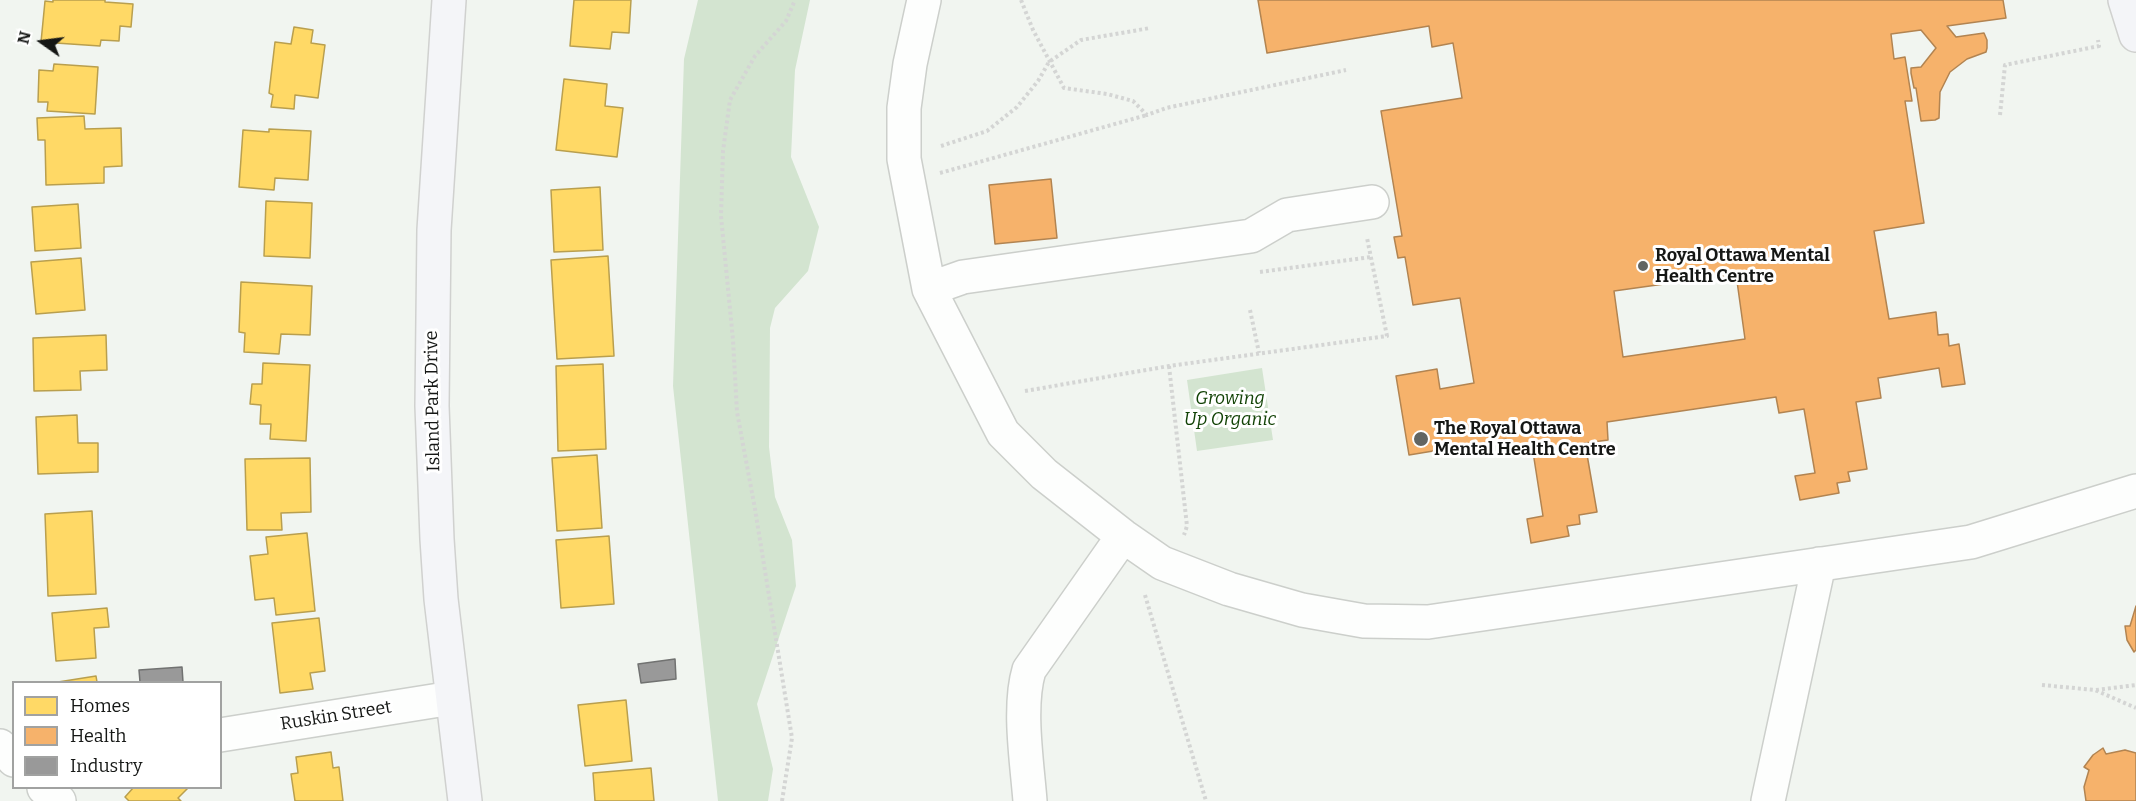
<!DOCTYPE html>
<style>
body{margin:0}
#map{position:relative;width:2136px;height:801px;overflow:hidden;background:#f1f5f0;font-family:Bitter,serif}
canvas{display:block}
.legend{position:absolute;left:12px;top:681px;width:210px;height:108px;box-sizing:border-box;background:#fff;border:2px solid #a1a2a1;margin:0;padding:8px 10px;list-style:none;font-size:18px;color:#151715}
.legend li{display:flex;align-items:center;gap:12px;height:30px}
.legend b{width:30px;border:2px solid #a1a2a1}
.north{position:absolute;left:12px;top:12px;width:60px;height:60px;-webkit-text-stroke:4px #fff;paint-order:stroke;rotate:284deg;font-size:16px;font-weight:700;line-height:24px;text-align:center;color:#151715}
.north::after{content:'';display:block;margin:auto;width:21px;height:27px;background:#151715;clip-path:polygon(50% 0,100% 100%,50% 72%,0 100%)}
</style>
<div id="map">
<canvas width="2136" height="801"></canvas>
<ul class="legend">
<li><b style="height:16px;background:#ffd966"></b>Homes</li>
<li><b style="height:16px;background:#f6b26b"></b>Health</li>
<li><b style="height:16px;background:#999"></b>Industry</li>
</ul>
<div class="north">N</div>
</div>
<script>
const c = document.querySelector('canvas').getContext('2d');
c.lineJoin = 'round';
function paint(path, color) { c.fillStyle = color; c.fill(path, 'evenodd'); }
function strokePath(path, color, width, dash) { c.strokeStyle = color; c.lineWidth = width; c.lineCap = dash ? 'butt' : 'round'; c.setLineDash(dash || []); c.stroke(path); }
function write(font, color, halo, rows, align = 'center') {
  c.font = font + ' Bitter,serif'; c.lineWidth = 6; c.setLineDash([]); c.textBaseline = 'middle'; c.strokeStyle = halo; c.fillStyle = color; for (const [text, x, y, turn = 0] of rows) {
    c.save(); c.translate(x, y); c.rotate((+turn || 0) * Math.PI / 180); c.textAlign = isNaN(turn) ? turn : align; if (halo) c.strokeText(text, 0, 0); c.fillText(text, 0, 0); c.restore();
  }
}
paint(new Path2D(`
 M 698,0 L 810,0 L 795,70 L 791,157 L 819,227 L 808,271 L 775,308 L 770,328 L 769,447 L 775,497 L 792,540 L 796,586 L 757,704 L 773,769 L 768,801 L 718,801 L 673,386 L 684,59 Z
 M 1262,368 L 1273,440 L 1197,451 L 1187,380 Z`), '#d3e4d0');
const homes = new Path2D(`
 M 53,0 L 105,0 L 105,2 L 133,4 L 131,27 L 120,26 L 119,41 L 101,40 L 100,46 L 41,42 L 45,1 L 53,2 Z
 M 574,0 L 631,0 L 629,33 L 612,32 L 610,49 L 570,46 Z
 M 294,27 L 313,30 L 311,43 L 325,45 L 318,98 L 295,95 L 294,109 L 271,107 L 273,95 L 269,93 L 275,42 L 291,44 Z
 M 54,64 L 98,67 L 95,114 L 47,111 L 48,102 L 38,102 L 39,70 L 53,71 Z
 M 564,79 L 607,84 L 605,106 L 623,108 L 617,157 L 556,150 Z
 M 84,116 L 85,129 L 121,128 L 122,166 L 104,167 L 104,183 L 46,185 L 45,140 L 38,140 L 37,118 Z
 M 269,129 L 311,131 L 308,180 L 275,178 L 274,190 L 239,187 L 243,130 L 269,132 Z
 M 600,187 L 603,250 L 554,252 L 551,190 Z
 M 266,201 L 312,203 L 310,258 L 264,256 Z
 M 78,204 L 81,248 L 35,251 L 32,207 Z
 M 608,256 L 614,356 L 557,359 L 551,260 Z
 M 81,258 L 85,310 L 36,314 L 31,262 Z
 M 241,282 L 312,286 L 310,335 L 281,334 L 279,354 L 244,352 L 245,333 L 239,332 Z
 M 106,335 L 107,370 L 80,371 L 81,390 L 34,391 L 33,338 Z
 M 263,363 L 310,365 L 306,441 L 270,439 L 271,424 L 260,424 L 261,405 L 250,404 L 252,384 L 262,384 Z
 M 603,364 L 606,449 L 558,451 L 556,366 Z
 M 77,415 L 78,443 L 98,443 L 98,472 L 38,474 L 36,417 Z
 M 597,455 L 602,528 L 557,531 L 552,458 Z
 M 310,458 L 311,512 L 281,513 L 282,530 L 247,530 L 245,459 Z
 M 92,511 L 96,594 L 48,596 L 45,514 Z
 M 307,533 L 315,611 L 276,615 L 274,598 L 255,600 L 250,556 L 268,554 L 266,537 Z
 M 609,536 L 614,604 L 561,608 L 556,540 Z
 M 107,608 L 109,627 L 94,628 L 96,658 L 56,661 L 52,613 Z
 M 319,618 L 325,671 L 310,673 L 313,689 L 280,693 L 272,623 Z
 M 96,676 L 97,682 L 58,682 Z
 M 626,700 L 632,761 L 585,766 L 578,705 Z
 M 331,752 L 333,768 L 339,767 L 343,801 L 295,801 L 291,774 L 298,773 L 296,757 Z
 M 651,768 L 654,801 L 595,801 L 593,773 Z
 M 133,788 L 188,788 L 178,798 L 181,801 L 129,801 L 125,797 Z`);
paint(homes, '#ffd966');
strokePath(homes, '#b99f4e', 1.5);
const health = new Path2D(`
 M 1258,0 L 2003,0 L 2006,18 L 1947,26 L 1956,37 L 1984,33 L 1987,40 L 1987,48 L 1986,52 L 1967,59 L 1950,72 L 1940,92 L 1939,118 L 1935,120 L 1921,121 L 1916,88 L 1914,88 L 1911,73 L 1911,68 L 1921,67 L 1936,48 L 1921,30 L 1891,34 L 1894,59 L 1905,57 L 1912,101 L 1905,101 L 1924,223 L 1874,231 L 1889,319 L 1936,312 L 1938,335 L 1948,334 L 1949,346 L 1959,344 L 1965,384 L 1942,387 L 1939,368 L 1878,378 L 1881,398 L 1856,402 L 1867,469 L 1848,472 L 1850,481 L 1837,483 L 1839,493 L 1800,500 L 1795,476 L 1815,473 L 1804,409 L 1779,413 L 1776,397 L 1607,422 L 1608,440 L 1585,443 L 1597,512 L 1579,515 L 1580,524 L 1567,526 L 1569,536 L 1531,543 L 1527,519 L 1543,516 L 1533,452 L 1508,456 L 1506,439 L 1409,455 L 1396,376 L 1437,369 L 1440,389 L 1474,383 L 1460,298 L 1413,305 L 1405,257 L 1398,258 L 1394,237 L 1402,236 L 1381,111 L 1462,98 L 1453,43 L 1432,47 L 1429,26 L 1267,53 ZM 1736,274 L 1745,339 L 1623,357 L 1614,291 Z
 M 1051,179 L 1057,238 L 995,244 L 989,185 Z
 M 2136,606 L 2136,650 L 2134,652 L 2127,640 L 2125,626 L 2130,626 Z
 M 2103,748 L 2106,754 L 2125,750 L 2136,753 L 2136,801 L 2086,801 L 2084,787 L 2089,770 L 2084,767 L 2093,755 Z`);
paint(health, '#f6b26b');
strokePath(health, '#b28451', 1.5);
const industry = new Path2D(`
 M 675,659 L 676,679 L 641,683 L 638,664 Z
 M 182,667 L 183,682 L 140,682 L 139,670 Z`);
paint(industry, '#999');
strokePath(industry, '#717271', 1.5);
const minor = new Path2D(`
 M 924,0 L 910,64 L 904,108 L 904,159 L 929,289 L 1003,433 L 1044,474 L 1123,536 L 1162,563 L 1229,589 L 1302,610 L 1364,621 L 1428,622 L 1971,542 L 2136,491
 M 929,289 L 963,277 L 1251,236 L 1287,215 L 1372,202
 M 220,735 L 452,698
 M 0,746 L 14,760
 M 44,788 L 59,801
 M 1030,801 C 1027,762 1018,707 1029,670 L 1123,536
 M 1768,801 L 1819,564`);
const major = new Path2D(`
 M 449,0 L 434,230 L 432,406 L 437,539 L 441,599 L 465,801
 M 2125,0 L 2136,35`);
strokePath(minor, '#cccfcb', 36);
strokePath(major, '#d0d1cf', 36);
strokePath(new Path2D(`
 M 1021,0 L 1033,30 L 1064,88 L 1107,94 L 1133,101 L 1147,115 L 1166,108 L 1346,70
 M 2000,115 L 2005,65 L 2099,46 L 2098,40
 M 941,146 L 987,131 L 1017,107 L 1038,81 L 1049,62 L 1081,40 L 1150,28
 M 940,173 L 1147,115
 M 1260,272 L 1371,257
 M 1250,310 L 1259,353
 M 1169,366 L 1187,526 L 1184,535
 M 1025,391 L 1169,366 L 1387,336 L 1367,238
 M 1145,595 L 1206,801
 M 2042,685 L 2095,690 L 2136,708
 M 2096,690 L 2136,685
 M 782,801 L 792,738 L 755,509 L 737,412 L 733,340 L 721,216 L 723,151 L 730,100 L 755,56 L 786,21 L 795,0`), '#d4d5d4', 4, [3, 3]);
strokePath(minor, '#fdfefd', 33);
strokePath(major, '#f4f5f8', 33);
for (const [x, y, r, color] of [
 [1643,266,6,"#626562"],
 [1421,439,8,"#626562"]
]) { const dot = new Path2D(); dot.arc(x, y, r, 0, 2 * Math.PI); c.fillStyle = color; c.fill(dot); strokePath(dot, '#fff', 2); }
write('bold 18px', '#151715', '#fff', [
 ["Royal Ottawa Mental",1655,256],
 ["Health Centre",1655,277],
 ["The Royal Ottawa",1434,429],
 ["Mental Health Centre",1434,450]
], 'left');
write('italic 18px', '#114205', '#fff', [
 ["Growing",1230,399],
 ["Up Organic",1230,420]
]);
write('18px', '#151715', '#fff', [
 ["Island Park Drive",433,401,-91],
 ["Ruskin Street",336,716,-9]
]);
</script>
